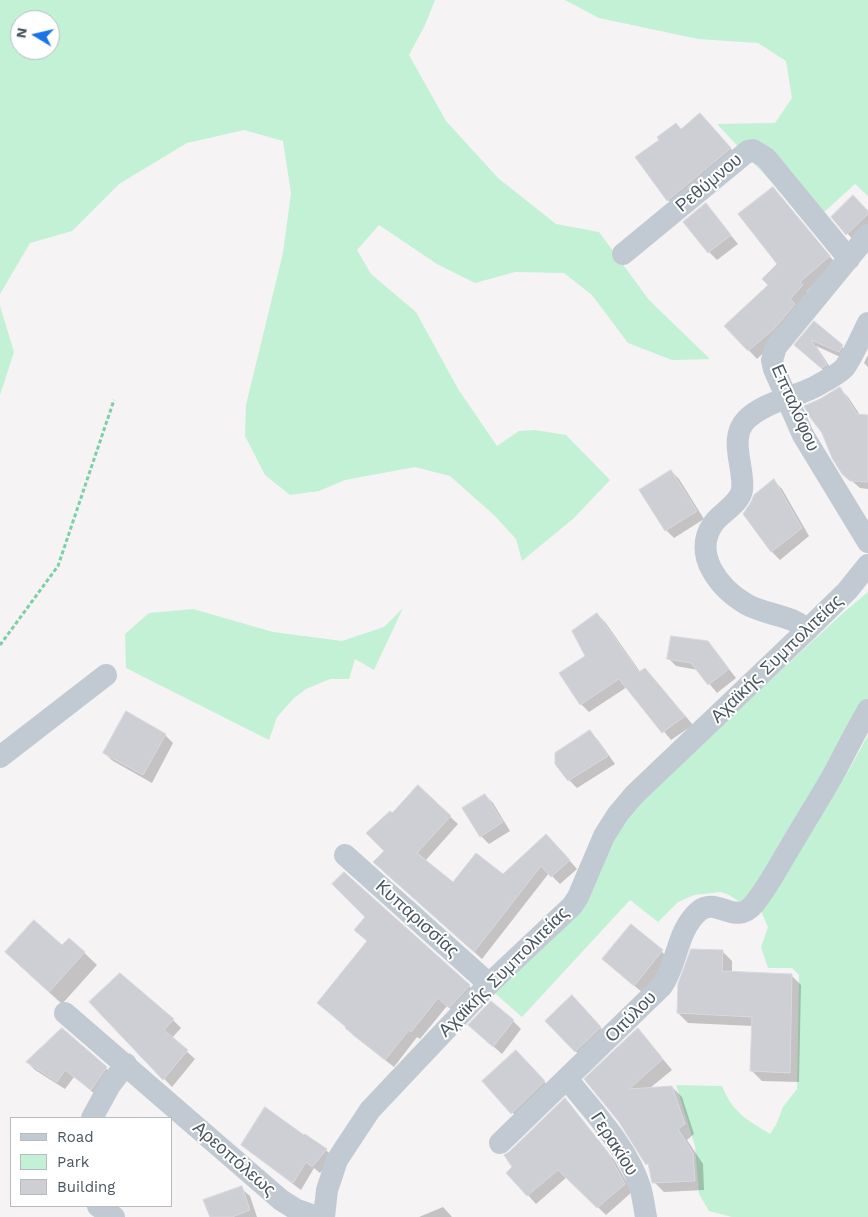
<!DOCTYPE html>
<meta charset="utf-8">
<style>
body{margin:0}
#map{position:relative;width:868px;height:1217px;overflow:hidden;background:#f5f3f3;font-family:"Work Sans",sans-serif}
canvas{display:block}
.legend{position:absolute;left:10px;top:1117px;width:162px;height:90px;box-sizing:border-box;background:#fff;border:1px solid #b7bbc0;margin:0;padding:6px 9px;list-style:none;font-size:15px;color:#4a5661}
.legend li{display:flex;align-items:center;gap:10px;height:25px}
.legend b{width:25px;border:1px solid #b7bbc0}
.north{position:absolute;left:10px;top:10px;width:50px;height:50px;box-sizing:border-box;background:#fff;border:1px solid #b7bbc0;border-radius:50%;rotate:279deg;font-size:14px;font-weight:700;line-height:20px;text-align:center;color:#4a5661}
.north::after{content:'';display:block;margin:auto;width:18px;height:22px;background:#1a73e8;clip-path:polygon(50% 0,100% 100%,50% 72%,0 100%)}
</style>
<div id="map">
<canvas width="868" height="1217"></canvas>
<ul class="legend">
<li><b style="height:6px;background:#c1cad2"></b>Road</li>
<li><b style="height:14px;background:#c3f1d5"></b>Park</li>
<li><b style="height:14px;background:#cdcfd5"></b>Building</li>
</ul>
<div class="north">N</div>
</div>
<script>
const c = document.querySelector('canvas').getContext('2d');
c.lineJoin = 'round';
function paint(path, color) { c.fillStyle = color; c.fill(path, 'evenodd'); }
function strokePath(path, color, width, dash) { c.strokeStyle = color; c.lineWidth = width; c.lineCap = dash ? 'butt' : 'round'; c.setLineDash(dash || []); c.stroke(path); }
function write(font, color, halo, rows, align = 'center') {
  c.font = font + ' "Work Sans",sans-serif'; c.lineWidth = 4; c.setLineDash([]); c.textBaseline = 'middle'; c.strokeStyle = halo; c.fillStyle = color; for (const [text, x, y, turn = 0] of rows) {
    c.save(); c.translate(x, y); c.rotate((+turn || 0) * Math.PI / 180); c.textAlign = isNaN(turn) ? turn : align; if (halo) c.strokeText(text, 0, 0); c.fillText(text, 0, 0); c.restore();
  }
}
paint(new Path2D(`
 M 0,0 L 435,0 L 425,25 L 409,55 L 446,121 L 498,178 L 556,224 L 599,232 L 649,300 L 710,359 L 672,360 L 628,343 L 592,295 L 564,273 L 515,272 L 475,283 L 437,264 L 379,225 L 357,250 L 371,274 L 416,312 L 458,389 L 497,446 L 519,431 L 535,430 L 566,435 L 610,480 L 574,518 L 522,561 L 516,539 L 494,515 L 450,476 L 415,467 L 345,480 L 319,491 L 290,495 L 265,475 L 245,436 L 246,405 L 283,253 L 291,193 L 283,141 L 244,130 L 187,143 L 119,184 L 72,231 L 30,243 L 0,294 ZM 20,20 L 50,20 L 50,50 L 20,50 Z
 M 565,0 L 868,0 L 868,196 L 855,184 L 811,224 L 717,124 L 775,123 L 792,98 L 786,61 L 758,43 L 698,39 L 599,18 Z
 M 0,306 L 14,352 L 0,395 Z
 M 868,592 L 868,701 L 744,905 L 729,895 L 721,892 L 694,895 L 678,902 L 658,922 L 630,900 L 522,1017 L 490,989 L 611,843 L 632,808 L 843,613 Z
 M 403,608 L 374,670 L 355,659 L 349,679 L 330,679 L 306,689 L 294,698 L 277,717 L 269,740 L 126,668 L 125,634 L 149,613 L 193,609 L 273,632 L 342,641 L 384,627 Z
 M 868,735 L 868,1217 L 732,1217 L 709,1211 L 699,1194 L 695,1146 L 676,1085 L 722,1086 C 733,1113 746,1119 770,1134 L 776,1125 L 783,1107 L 797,1089 L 799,975 L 792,968 L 768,968 L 761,947 L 768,927 L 761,911 L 845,777 Z`), '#c3f1d5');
paint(new Path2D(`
 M 708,122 L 738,157 L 676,208 L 668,200 L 682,130 Z
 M 781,197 L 837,265 L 807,291 L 810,294 L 782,335 L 757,359 L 726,326 L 770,285 L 778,264 Z
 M 706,205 L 738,244 L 717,260 L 709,252 Z
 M 868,212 L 868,230 L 855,242 L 833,217 Z
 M 815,323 L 850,354 L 847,360 L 816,346 L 834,373 L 830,376 L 804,353 Z
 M 868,355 L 868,367 L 864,363 Z
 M 840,389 L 848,397 L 860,415 L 868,416 L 868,489 L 860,488 L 843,473 Z
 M 671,471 L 679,479 L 704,519 L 674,538 L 666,530 Z
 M 774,481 L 782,489 L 809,536 L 780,560 L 772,552 L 744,514 Z
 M 597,614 L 605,622 L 641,673 L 653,678 L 693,725 L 671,740 L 627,687 L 589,712 L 581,704 L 587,657 Z
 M 708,642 L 736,678 L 717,693 L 698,670 L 676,666 L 668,658 Z
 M 590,732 L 598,740 L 615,764 L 577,788 L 569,780 Z
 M 165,735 L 173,743 L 152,783 L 113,761 L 104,753 Z
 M 418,787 L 458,824 L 425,861 L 453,884 L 503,876 L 554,843 L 577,869 L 560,884 L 549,873 L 482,959 L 382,870 L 392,815 Z
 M 485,795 L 493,803 L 510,831 L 489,844 L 481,836 Z
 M 631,925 L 670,959 L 643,993 L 612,967 Z
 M 70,939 L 97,965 L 62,1004 L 19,965 L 62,947 Z
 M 368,942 L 469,986 L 477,994 L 458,1015 L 447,1006 L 420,1039 L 417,1037 L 394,1067 L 354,1036 L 347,1028 L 319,1003 Z
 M 722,951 L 732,961 L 732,973 L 791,975 L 801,985 L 799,1082 L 762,1081 L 752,1071 L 753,1026 L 688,1023 L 678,1013 Z
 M 91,1002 L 173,1020 L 181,1028 L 172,1038 L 195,1059 L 172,1087 Z
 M 580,1005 L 608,1036 L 584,1060 L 547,1021 Z
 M 513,1021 L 521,1029 L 502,1054 L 478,1033 Z
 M 638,1029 L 672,1070 L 650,1088 L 672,1087 L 682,1097 L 694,1134 L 687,1140 L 703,1164 L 704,1190 L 664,1192 L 654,1182 L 651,1169 L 620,1122 Z
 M 62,1030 L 115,1076 L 100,1098 L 74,1077 L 65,1089 L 35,1070 L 27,1062 Z
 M 516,1052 L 552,1090 L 520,1121 L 484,1081 Z
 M 565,1100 L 615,1161 L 632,1192 L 606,1215 L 567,1177 L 536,1204 L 508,1173 Z
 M 305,1137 L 326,1150 L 333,1157 L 320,1173 L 314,1168 L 301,1190 L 250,1152 L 243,1145 Z
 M 241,1188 L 250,1196 L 257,1217 L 211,1217 Z
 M 443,1207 L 452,1217 L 419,1217 Z`), '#0003');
const building = new Path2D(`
 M 700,113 L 731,148 L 667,201 L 635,157 L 659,140 L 657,137 L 676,123 L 681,129 Z
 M 773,187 L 830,256 L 800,282 L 803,285 L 790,299 L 795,304 L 775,328 L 748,351 L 724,326 L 768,285 L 762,279 L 777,264 L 738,214 Z
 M 853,195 L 868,211 L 868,214 L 846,235 L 831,217 Z
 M 706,203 L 731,235 L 708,253 L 683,222 Z
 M 814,321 L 843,345 L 839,352 L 811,340 L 827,365 L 821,368 L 794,345 Z
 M 840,387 L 857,414 L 868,415 L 868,482 L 850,481 L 842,474 L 832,458 L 822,433 L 809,416 L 804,406 L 820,399 Z
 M 671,470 L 697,511 L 665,531 L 639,490 Z
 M 774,479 L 802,528 L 771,552 L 743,514 L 751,502 L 754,495 Z
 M 597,613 L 639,672 L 645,668 L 685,716 L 662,733 L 619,679 L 580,705 L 559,673 L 585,656 L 572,631 Z
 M 671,636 L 708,641 L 729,669 L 708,685 L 691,663 L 667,659 Z
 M 126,711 L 166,734 L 143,775 L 103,753 Z
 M 590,730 L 608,756 L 568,781 L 555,764 L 555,753 Z
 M 418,785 L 451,816 L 417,853 L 453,882 L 476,853 L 503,874 L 546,834 L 570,860 L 551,877 L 541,866 L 474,952 L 373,862 L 384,851 L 366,833 L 390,811 L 392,813 Z
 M 485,794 L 503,822 L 480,837 L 462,808 Z
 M 344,872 L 470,985 L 449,1008 L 438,998 L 411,1032 L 409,1030 L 385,1060 L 345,1028 L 346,1027 L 317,1003 L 367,941 L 354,930 L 365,917 L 332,884 Z
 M 34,920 L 62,945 L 69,938 L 85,952 L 49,992 L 5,952 Z
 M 631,924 L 663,950 L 634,986 L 602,959 Z
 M 691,949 L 723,950 L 722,971 L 792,974 L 790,1073 L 750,1071 L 752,1017 L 677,1013 L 678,984 Z
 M 120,973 L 174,1019 L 164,1030 L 188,1050 L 163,1080 L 89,1002 Z
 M 572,995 L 601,1027 L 575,1052 L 545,1021 Z
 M 491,1001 L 514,1020 L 493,1047 L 468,1025 Z
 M 62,1028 L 107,1067 L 91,1090 L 65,1070 L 57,1082 L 26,1062 Z
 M 638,1028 L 663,1059 L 629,1089 L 672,1086 L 685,1124 L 678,1129 L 693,1153 L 695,1181 L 652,1183 L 648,1163 L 646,1165 L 619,1122 L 584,1079 Z
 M 516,1050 L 545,1081 L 511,1114 L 482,1081 Z
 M 565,1098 L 607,1151 L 625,1184 L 597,1208 L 558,1170 L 527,1196 L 506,1173 L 512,1167 L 504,1155 L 509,1152 Z
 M 265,1107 L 304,1135 L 305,1134 L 327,1149 L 312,1167 L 306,1162 L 293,1183 L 241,1145 Z
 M 242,1186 L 250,1210 L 232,1217 L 210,1217 L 203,1200 Z`);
paint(building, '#cdcfd5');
strokePath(building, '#d7d9de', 1);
strokePath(new Path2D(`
 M 0,645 L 58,566 L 114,400`), '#7ad0a6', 3, [4, 2.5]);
strokePath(new Path2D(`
 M 868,235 L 776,347 L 772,360 L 774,369 L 803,435 L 868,542
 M 623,254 L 748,151 L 753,150 L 766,158 L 849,259
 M 805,632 L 798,623 L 792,620 C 777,614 760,612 746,604 C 719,588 692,554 713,524 C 721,512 739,505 742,490 C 745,468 728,439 746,420 C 763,403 789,399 810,389 C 816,387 821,383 827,380 C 833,376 840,373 845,367 C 854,354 861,337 868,323
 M 0,757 L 106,675
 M 345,855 L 489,984
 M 65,1013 L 281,1200 L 297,1210 L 317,1217
 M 567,1079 C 592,1110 628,1148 640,1187 C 643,1196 644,1207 646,1217
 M 92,1118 L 110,1085 L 126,1064
 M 500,1143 L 662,986 C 678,963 676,931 699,911 C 717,896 735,927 754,904 C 768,887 778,867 789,849 C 803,825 818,801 832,777 C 844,755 855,732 868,710
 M 98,1206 L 114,1217
 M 324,1217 L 327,1190 L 337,1160 L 370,1110 L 489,984 L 572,906 L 578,897 L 604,836 L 618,814 L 634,795 L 805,632 L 847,591 L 868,565`), '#c1cad2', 22);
write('18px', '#4a5661', '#fff', [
 ["Ρεθύμνου",709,183,-40],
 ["Επταλόφου",795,408,66],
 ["Αχαϊκής Συμπολιτείας",777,659,-44],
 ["Κυπαρισσίας",417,919,42],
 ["Αχαϊκής Συμπολιτείας",504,972,-45],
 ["Οιτύλου",631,1017,-45],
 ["Γερακίου",614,1144,57],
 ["Αρεοπόλεως",234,1159,41]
]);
</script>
